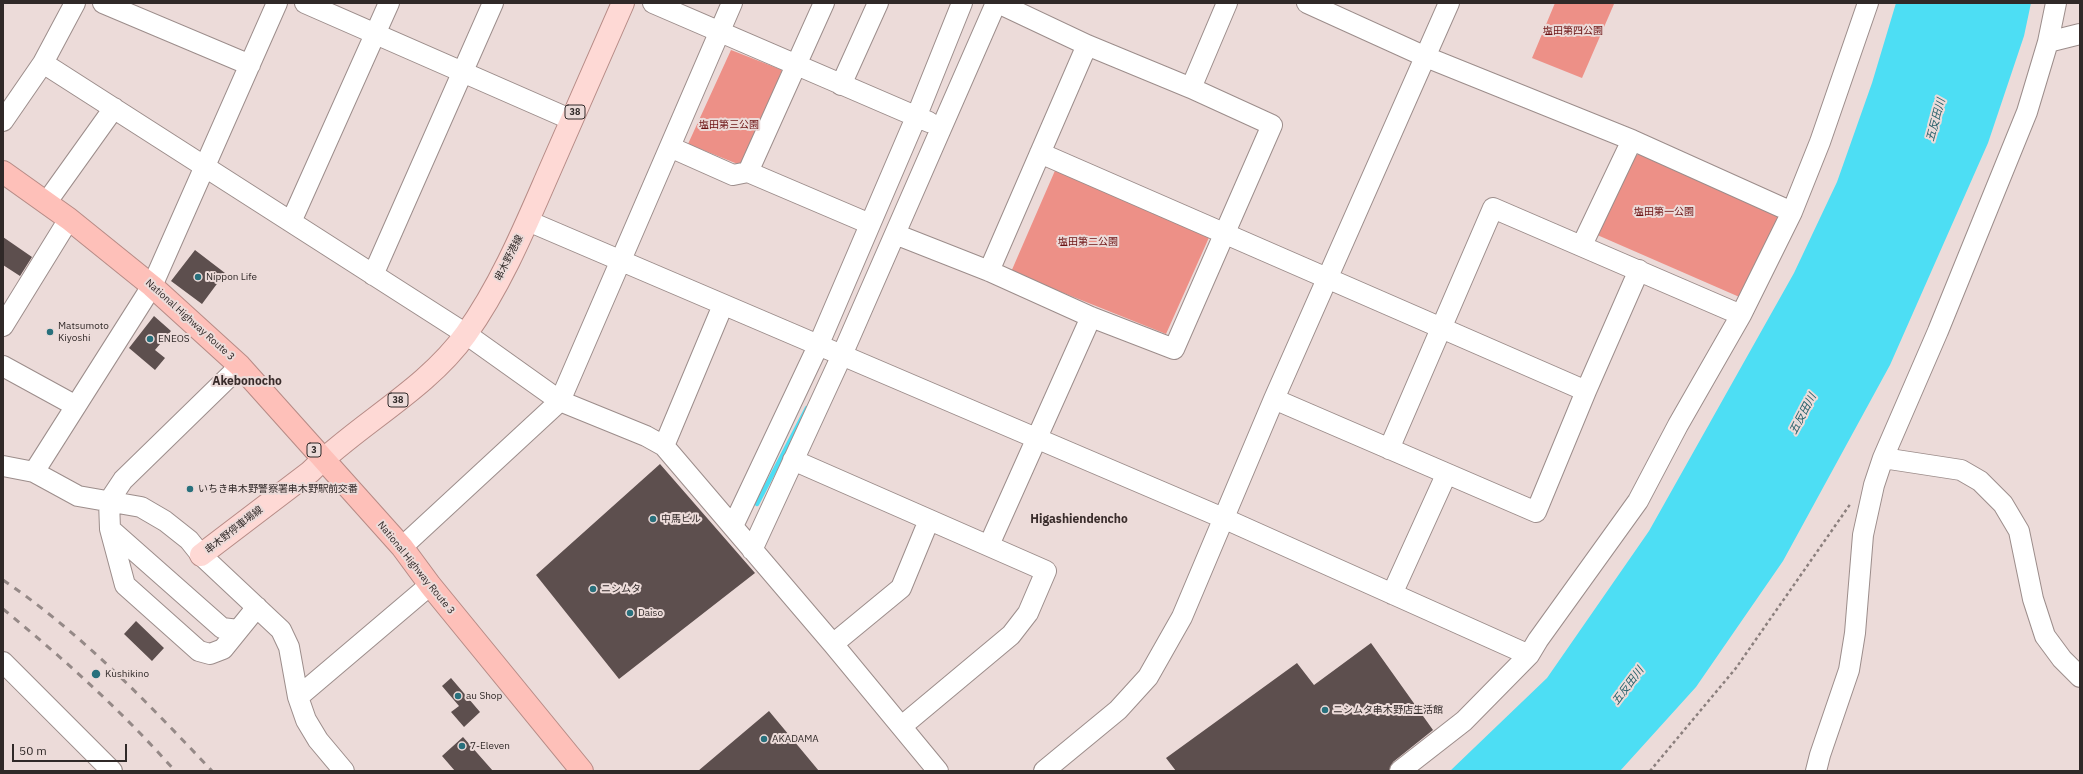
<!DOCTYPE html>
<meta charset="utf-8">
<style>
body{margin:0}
#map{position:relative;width:2083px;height:774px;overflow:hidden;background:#ecdbd9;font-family:"IBM Plex Sans",sans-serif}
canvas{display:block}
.frame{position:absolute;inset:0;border:4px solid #302928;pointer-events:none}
.scale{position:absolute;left:12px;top:744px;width:115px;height:18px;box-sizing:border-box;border:2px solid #302928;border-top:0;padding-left:5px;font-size:12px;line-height:14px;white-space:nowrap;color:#302928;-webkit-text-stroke:3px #ecdbd9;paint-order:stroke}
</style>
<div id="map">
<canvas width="2083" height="774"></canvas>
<div class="frame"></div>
<div class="scale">50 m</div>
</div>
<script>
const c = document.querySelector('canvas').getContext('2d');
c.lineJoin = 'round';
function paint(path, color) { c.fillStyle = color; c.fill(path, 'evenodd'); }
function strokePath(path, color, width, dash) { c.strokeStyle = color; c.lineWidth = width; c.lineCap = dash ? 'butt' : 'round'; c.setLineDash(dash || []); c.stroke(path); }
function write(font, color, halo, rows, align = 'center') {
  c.font = font + ' "IBM Plex Sans","Noto Sans JP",sans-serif'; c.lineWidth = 4; c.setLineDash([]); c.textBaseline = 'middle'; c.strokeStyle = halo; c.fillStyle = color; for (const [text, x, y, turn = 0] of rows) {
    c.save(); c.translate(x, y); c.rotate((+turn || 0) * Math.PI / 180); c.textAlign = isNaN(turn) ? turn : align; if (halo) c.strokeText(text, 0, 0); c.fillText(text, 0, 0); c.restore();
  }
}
paint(new Path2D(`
 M 1555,3 L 1614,4 L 1582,78 L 1532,58 Z
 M 731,50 L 782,70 L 745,167 L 688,144 Z
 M 1644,150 L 1785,214 L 1744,299 L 1595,234 L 1630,160 Z
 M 1057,166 L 1211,233 L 1166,334 L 1011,272 Z`), '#ed9087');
paint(new Path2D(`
 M 1896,3 L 2031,3 L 2024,36 L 1988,143 L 1890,365 L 1783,561 L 1696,687 L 1620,771 L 1450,771 L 1547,678 L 1649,531 L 1794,273 L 1837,182 L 1872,83 Z`), '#4ddef4');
strokePath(new Path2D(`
 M 757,504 L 807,408`), '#4ddef4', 4.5);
paint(new Path2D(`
 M 3,237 L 32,257 L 20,276 L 3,265 Z
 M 195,250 L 225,273 L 202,304 L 171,281 Z
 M 154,316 L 171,331 L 155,350 L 165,358 L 155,370 L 129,348 Z
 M 660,464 L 755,573 L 619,679 L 536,575 Z
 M 136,621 L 164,648 L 152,661 L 124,634 Z
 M 1371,643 L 1433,730 L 1393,762 L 1389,771 L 1176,771 L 1166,758 L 1297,663 L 1314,685 Z
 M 451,678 L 480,712 L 464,727 L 451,712 L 459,706 L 442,686 Z
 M 769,711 L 819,771 L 698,771 Z
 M 463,737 L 493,771 L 455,771 L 442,756 Z`), '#5d4f4e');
const minor = new Path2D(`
 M 103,3 L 250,65
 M 305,3 L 572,120
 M 653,3 L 929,122
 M 1307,3 L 1426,57 L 1632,140 L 1792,212
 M 2048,42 L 2080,34
 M 43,63 L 466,334 L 560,401 L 646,436 L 664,446 L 833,644 L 938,771
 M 841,85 L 878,3
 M 1191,88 L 1227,3
 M 3,121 L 43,63 L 75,3
 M 670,147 L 733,175 L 748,172 L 870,224
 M 1040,153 L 1586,391
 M 748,172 L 824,3
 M 46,203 L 114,108
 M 528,221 L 1223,518 L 1529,655
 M 291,222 L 389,3
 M 895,234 L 989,271 L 1091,317 L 1174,349 L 1272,125 L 1191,88 L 1087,45 L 998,3
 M 1582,245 L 1632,140
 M 989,271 L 1087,45
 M 373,275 L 493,3
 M 3,326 L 69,219
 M 3,366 L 76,406
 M 240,366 L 123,480 L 109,501 L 110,529 L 125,585 L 199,651 L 210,654 L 223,649 L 257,607
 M 1274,399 L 1536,512 L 1586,391 L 1639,270
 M 664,446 L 723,305
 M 1389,449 L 1493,208 L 1741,315
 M 1883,458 L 1961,470 L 1980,481 L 2003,504 L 2019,531 L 2033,599 L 2045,636 L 2062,659 L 2080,677
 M 793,460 L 1046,571 L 1028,613 L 1011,635 L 902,726
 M 3,466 L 34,472 L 78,496 L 141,507 L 165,521 L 189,540 L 201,555 L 281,630 L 289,647 L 298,697 L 306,720 L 318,740 L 344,771
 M 34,472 L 152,286 L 277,3
 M 733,526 L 818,346 L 917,115 L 962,3
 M 110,529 L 222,628 L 238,630
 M 989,545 L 1091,317
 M 402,547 L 560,401 L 732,3
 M 752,550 L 842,355 L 996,3
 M 1392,594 L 1446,475
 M 833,644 L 901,588 L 929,520
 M 3,662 L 112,771
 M 298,697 L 430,585
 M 1044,771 L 1118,710 L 1148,677 L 1182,617 L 1274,399 L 1449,3
 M 1400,771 L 1464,721 L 1529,655 L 1538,640 L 1638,501 L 1678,425 L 1741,315 L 1792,212 L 1820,142 L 1868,3
 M 1816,771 L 1820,755 L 1849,670 L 1855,633 L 1863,535 L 1874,485 L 1883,458 L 1938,331 L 2027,112 L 2048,42 L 2056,3`);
const major = new Path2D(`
 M 201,555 L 310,472 C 358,424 426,390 466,334 C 501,285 525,227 549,172 C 574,116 598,59 623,3`);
const highway = new Path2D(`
 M 3,172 L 69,219 L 152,286 L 240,366 L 402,547 L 430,585 L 582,771`);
strokePath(minor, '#9c8d8b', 22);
strokePath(major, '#b68b86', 24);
strokePath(highway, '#b68b86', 24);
strokePath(new Path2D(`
 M 1650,771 L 1736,668 L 1851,503`), '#8b7f7d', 2.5, [3, 3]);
strokePath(minor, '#fff', 20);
strokePath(major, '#fed9d5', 22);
strokePath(highway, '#fec0b9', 22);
strokePath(new Path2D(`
 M 3,580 C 80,632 148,703 212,771
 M 3,609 C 64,659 123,712 175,771`), '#958987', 3, [7, 7]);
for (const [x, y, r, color] of [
 [198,277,4,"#28707c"],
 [50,332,4,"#28707c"],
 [150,339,4,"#28707c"],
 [190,489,4,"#28707c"],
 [653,519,4,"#28707c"],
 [593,589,4,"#28707c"],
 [630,613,4,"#28707c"],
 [96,674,5,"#28707c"],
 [458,696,4,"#28707c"],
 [1325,710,4,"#28707c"],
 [764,739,4,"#28707c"],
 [462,746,4,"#28707c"]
]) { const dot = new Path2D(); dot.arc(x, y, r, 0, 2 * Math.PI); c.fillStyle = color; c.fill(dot); strokePath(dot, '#ecdbd9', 1.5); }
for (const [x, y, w] of [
 [575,112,20],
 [398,400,20],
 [314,450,14]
]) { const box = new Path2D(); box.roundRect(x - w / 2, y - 7, w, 14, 3); c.fillStyle = '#ecdbd9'; c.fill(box); strokePath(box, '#302928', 1); }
write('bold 9px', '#302928', null, [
 ["38",575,112],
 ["38",398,400],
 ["3",314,450]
]);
write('10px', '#6b1112', '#ecdbd9', [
 ["塩田第四公園",1573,31],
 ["塩田第三公園",729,125],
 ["塩田第一公園",1664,212],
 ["塩田第二公園",1088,242]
]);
write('10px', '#302928', '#ecdbd9', [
 ["串木野港線",509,258,-63],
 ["National Highway Route 3",190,320,42],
 ["串木野停車場線",234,530,-38],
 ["National Highway Route 3",416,568,51]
]);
write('10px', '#302928', '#ecdbd9', [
 ["Nippon Life",206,277],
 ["Matsumoto",58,326],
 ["Kiyoshi",58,338],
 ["ENEOS",158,339],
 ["いちき串木野警察署串木野駅前交番",198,489],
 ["中馬ビル",661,519],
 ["ニシムタ",601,589],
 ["Daiso",638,613],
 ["Kushikino",105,674],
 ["au Shop",466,696],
 ["ニシムタ串木野店生活館",1333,710],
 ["AKADAMA",772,739],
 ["7-Eleven",470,746]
], 'left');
write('italic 11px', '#26606a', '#ecdbd9', [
 ["五反田川",1936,120,-75],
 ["五反田川",1803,414,-62],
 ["五反田川",1628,686,-53]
]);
write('bold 12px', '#392c2b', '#ecdbd9', [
 ["Akebonocho",247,382],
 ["Higashiendencho",1079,520]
]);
</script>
